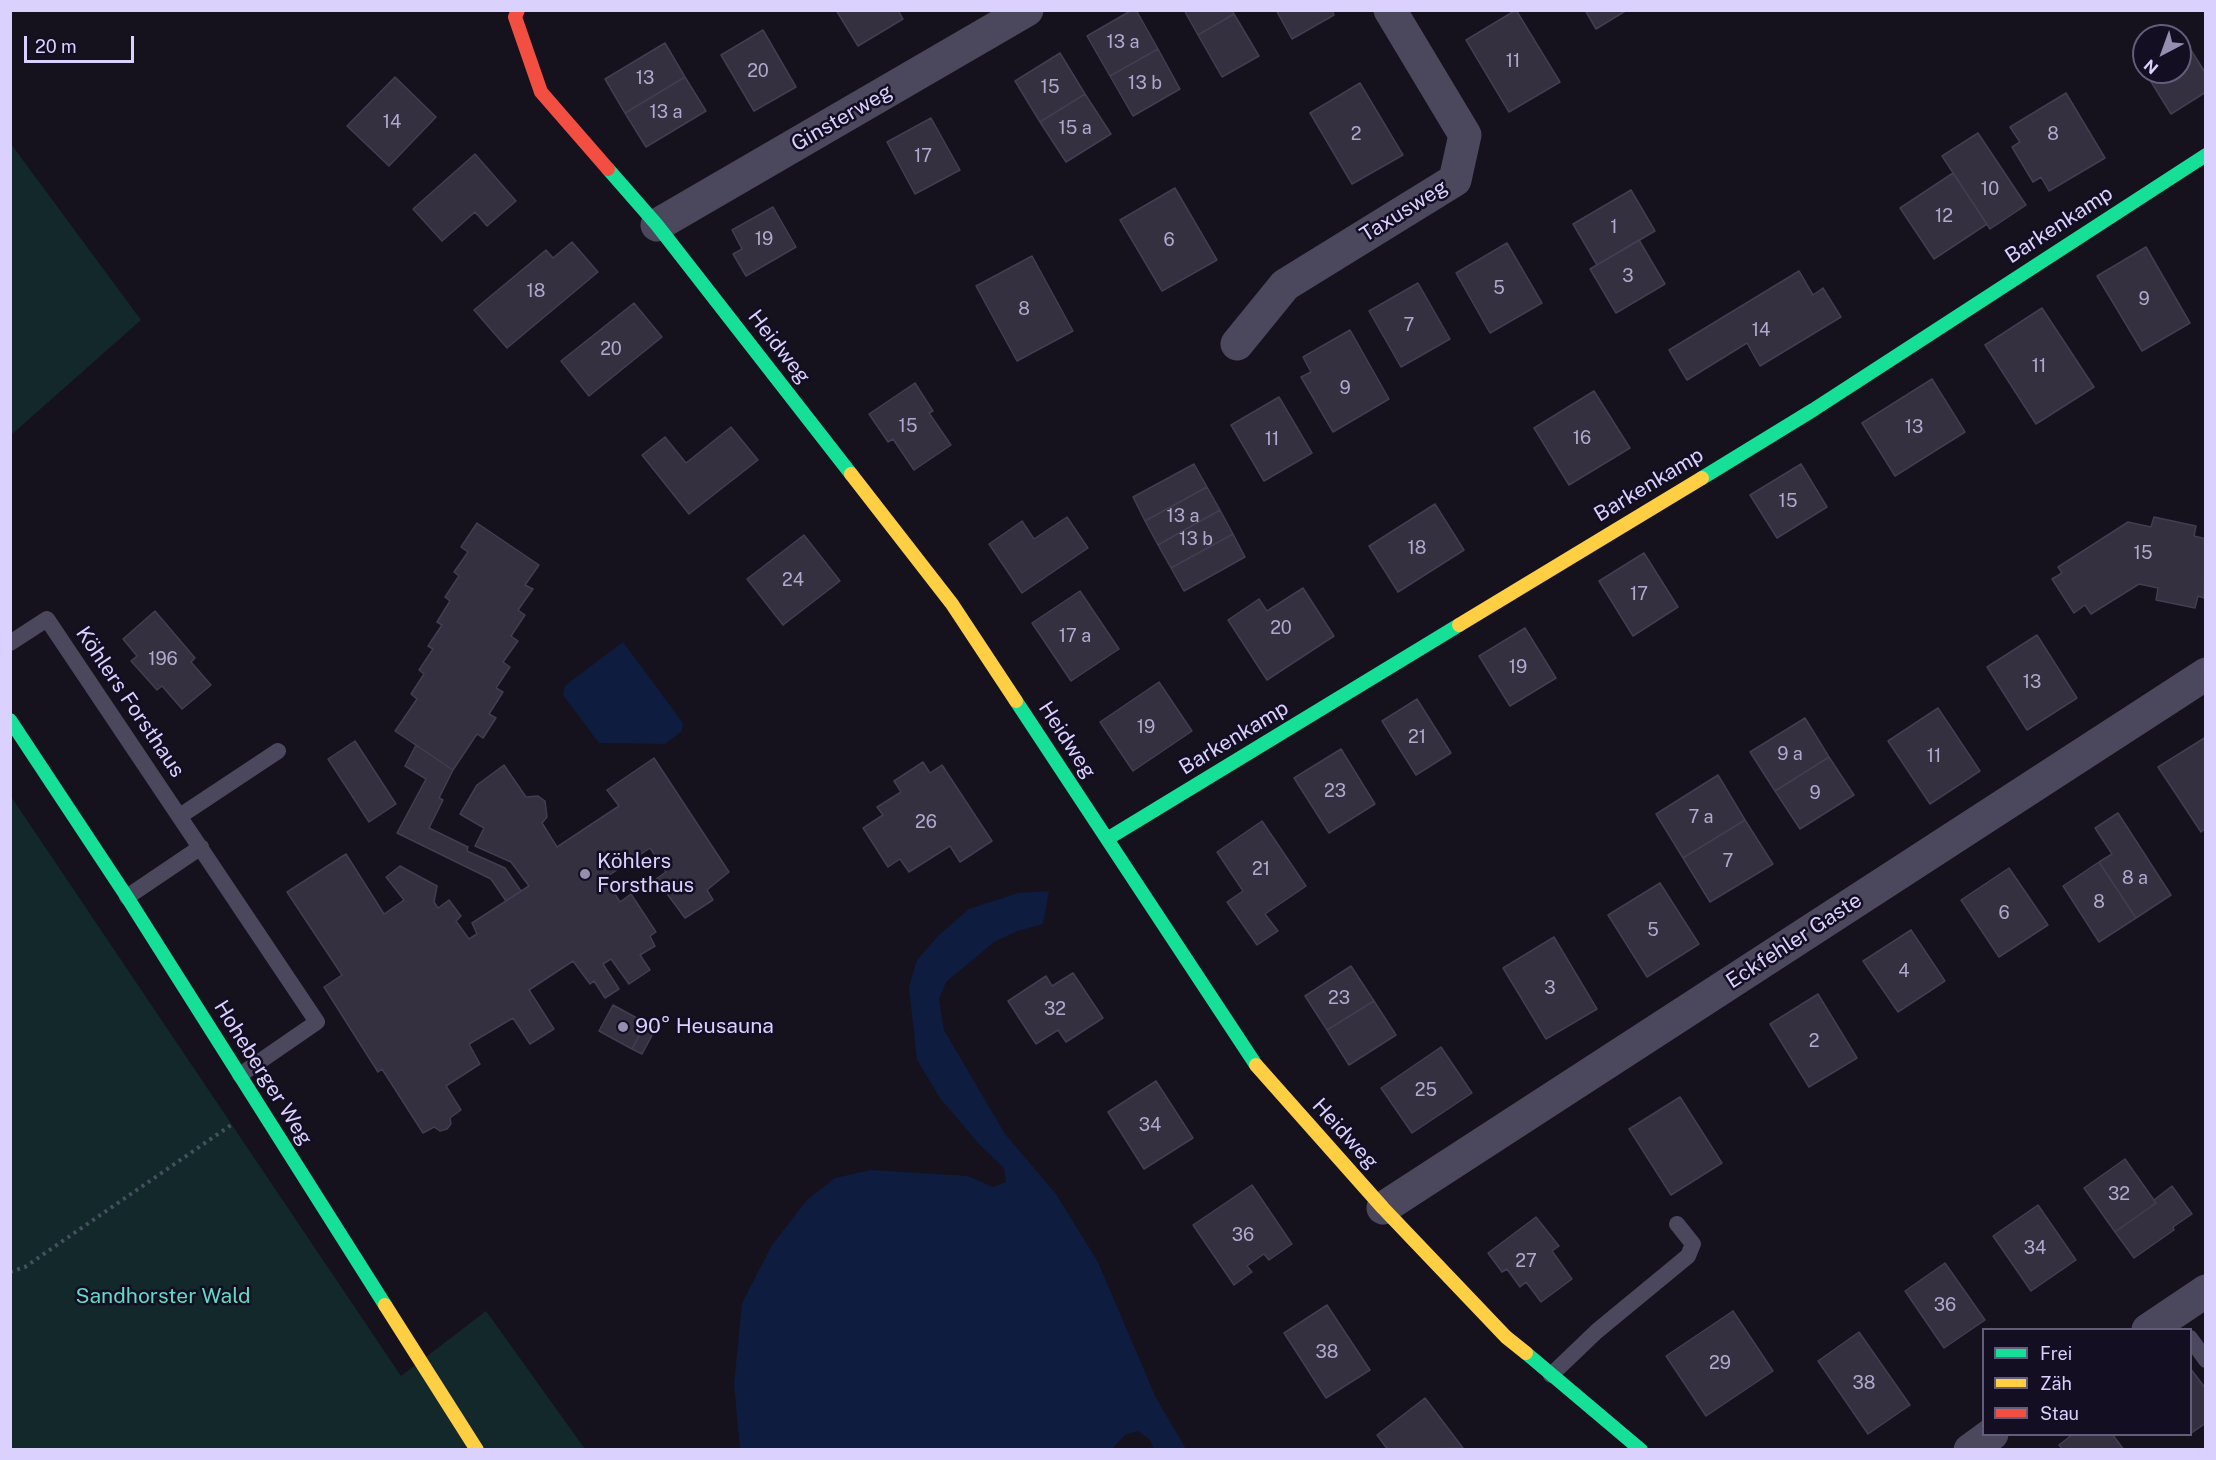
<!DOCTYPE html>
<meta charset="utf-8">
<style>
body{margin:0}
#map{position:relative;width:2216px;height:1460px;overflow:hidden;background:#15121d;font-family:"Public Sans",sans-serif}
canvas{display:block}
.frame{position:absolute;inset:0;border:12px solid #dad1fe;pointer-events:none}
.legend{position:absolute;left:1982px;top:1328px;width:210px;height:108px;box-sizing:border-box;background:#130e22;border:2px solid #635c7a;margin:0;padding:8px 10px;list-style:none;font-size:18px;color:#dad1fe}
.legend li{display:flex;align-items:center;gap:12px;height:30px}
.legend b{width:30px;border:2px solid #635c7a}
.north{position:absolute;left:2132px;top:24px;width:60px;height:60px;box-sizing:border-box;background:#130e22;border:2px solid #635c7a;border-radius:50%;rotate:221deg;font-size:16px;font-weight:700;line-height:24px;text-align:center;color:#dad1fe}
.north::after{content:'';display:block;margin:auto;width:21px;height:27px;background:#958eaf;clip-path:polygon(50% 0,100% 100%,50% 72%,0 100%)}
.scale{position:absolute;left:24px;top:36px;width:110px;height:27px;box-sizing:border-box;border:3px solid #dad1fe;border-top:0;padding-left:8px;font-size:18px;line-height:21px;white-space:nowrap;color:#dad1fe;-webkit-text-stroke:4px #130e22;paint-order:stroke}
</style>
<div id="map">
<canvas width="2216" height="1460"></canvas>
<div class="frame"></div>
<ul class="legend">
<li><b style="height:8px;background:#16e098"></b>Frei</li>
<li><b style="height:8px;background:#ffcf43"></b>Zäh</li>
<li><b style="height:8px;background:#f24e42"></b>Stau</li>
</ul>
<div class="north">N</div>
<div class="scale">20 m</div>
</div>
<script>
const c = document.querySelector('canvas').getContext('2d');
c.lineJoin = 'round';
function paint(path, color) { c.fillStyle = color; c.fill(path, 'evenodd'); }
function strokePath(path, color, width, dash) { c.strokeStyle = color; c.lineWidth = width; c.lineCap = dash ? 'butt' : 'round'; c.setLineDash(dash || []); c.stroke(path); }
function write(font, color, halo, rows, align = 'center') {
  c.font = font + ' "Public Sans",sans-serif'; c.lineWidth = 5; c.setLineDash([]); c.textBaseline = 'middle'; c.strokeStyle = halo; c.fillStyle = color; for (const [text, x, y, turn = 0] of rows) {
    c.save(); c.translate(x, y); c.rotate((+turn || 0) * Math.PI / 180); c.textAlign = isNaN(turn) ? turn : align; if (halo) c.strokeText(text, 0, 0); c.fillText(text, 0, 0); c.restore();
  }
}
paint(new Path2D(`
 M 11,144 L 141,320 L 11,435 L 10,435 Z
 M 10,795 L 401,1376 L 486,1311 L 585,1449 L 11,1449 Z`), '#12282a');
paint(new Path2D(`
 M 623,642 L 683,723 L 682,731 L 665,744 L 599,743 L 563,695 L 565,686 L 571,681 Z
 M 1049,891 L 1043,924 L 1017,931 L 994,942 L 946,982 L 939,999 L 944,1030 L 1005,1134 L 1056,1194 L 1098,1262 L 1156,1398 L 1186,1449 L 1154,1449 L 1150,1440 L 1138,1431 L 1125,1435 L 1112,1449 L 740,1449 L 734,1384 L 742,1303 L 772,1245 L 807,1200 L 835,1178 L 871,1170 L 968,1176 L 993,1187 L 1006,1182 L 1004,1168 L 978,1143 L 940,1098 L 917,1060 L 909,987 L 917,960 L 939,935 L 969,909 L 1018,893 Z`), '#0e1c3f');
const building = new Path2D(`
 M 836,10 L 898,10 L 903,19 L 858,46 Z
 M 1132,10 L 1136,10 L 1158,49 L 1110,76 L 1087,36 Z
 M 1184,10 L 1232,10 L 1234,14 L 1198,35 Z
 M 1276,10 L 1332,10 L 1334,15 L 1292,39 Z
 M 1516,10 L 1560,82 L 1509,112 L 1466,40 Z
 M 1585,10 L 1627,10 L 1596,29 Z
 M 1234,14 L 1259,56 L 1222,77 L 1198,35 Z
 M 763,30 L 796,87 L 754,111 L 721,55 Z
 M 2179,31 L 2206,74 L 2206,92 L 2171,114 L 2145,72 L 2180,72 L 2180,36 L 2172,36 Z
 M 665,43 L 685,77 L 625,113 L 605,79 Z
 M 1158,49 L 1180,89 L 1133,116 L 1110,76 Z
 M 1060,53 L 1085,94 L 1040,122 L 1015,81 Z
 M 395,77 L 436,117 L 389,166 L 347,126 Z
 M 685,77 L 706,111 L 646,147 L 625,113 Z
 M 1360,83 L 1403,155 L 1352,184 L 1310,113 Z
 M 2066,93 L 2105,158 L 2049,191 L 2041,177 L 2033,182 L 2012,147 L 2020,142 L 2010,127 Z
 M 1085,94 L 1111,134 L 1066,162 L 1040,122 Z
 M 931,118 L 960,170 L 915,194 L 887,142 Z
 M 1978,133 L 2026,205 L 1990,229 L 1942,156 Z
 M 475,154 L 516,201 L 487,226 L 475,212 L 442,241 L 413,209 Z
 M 1953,173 L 1987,224 L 1934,259 L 1900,208 Z
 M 1175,188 L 1217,260 L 1162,291 L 1120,220 Z
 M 1631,190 L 1655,231 L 1597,265 L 1573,224 Z
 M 773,207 L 796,247 L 746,276 L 733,254 L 742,249 L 732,230 Z
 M 1639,240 L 1665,284 L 1616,313 L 1590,269 Z
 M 572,242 L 598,272 L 507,348 L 474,310 L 546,250 L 553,258 Z
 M 1507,243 L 1542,303 L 1490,333 L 1456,273 Z
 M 2146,247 L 2190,323 L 2142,351 L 2097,276 Z
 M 1032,256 L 1073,331 L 1017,361 L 976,286 Z
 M 1799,271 L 1813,295 L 1823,288 L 1841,317 L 1760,366 L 1747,343 L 1687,380 L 1669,350 Z
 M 1418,283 L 1450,339 L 1401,367 L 1369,311 Z
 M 634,303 L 662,337 L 589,396 L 561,361 Z
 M 2042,308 L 2094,387 L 2036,424 L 1985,345 Z
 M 1350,330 L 1389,399 L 1333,432 L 1301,377 L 1311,372 L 1303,357 Z
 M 1932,379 L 1965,432 L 1895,476 L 1862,423 Z
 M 915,383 L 933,411 L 929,413 L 951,445 L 914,470 L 893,439 L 888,442 L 869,414 Z
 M 1594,391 L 1630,448 L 1569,485 L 1534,428 Z
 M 1279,397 L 1312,453 L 1264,481 L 1231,425 Z
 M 731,427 L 758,460 L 689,514 L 642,455 L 665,437 L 686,463 Z
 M 1194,464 L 1207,487 L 1145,521 L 1133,497 Z
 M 1801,464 L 1827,507 L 1777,538 L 1750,495 Z
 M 1207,487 L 1220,510 L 1158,545 L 1145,521 Z
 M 1435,504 L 1464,550 L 1398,592 L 1369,546 Z
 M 1220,510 L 1233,534 L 1171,568 L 1158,545 Z
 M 1067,517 L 1088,548 L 1022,593 L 989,544 L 1022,521 L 1034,539 Z
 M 2154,517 L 2196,526 L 2194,536 L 2206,539 L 2204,598 L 2198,596 L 2195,608 L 2156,600 L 2158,588 L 2139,584 L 2091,614 L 2085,605 L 2074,613 L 2052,579 L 2062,573 L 2058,567 L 2128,522 L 2151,527 Z
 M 477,523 L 539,565 L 525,585 L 533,589 L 518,610 L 525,615 L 511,636 L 518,641 L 503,662 L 510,667 L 496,688 L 503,692 L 489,714 L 496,718 L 483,738 L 477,734 L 453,770 L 395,731 L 417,699 L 411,694 L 424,674 L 419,670 L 433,649 L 428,646 L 442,625 L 437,622 L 450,601 L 445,597 L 459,576 L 454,572 L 468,552 L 461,547 Z
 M 1233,534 L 1245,557 L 1184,591 L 1171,568 Z
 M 804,535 L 840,581 L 783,625 L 747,579 Z
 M 1644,553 L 1678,607 L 1633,636 L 1599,581 Z
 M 1303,588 L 1334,636 L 1267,680 L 1228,620 L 1259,599 L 1267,611 Z
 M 1080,591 L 1119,649 L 1071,681 L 1032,623 Z
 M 155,611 L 195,658 L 191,662 L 211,685 L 182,709 L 162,686 L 157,690 L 131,661 L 137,656 L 123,639 Z
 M 1525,628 L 1556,678 L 1510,706 L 1479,656 Z
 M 2037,635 L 2077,698 L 2027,730 L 1987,667 Z
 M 1159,682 L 1192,731 L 1133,771 L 1100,722 Z
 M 1417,699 L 1451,753 L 1416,775 L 1382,721 Z
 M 1938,708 L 1980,771 L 1930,804 L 1888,741 Z
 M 1805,718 L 1829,757 L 1775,791 L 1750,752 Z
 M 2206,737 L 2206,828 L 2201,832 L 2158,767 Z
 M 355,741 L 396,804 L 369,822 L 328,759 Z
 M 416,745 L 453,770 L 439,798 L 443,800 L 429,828 L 468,847 L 467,851 L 505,868 L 521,891 L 506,901 L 491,879 L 397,833 L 426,779 L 405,766 Z
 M 1341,749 L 1375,804 L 1329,833 L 1294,778 Z
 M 1829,757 L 1854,795 L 1800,829 L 1775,791 Z
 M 654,758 L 729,872 L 707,890 L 713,900 L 685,918 L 656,879 L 666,872 L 650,848 L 605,878 L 620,902 L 631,894 L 656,932 L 650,936 L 655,946 L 640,955 L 650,970 L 629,984 L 611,959 L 603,964 L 619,989 L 605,998 L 594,981 L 590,984 L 573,961 L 529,990 L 554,1029 L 530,1044 L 513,1018 L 469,1044 L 480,1064 L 446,1086 L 461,1110 L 450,1118 L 451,1124 L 447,1129 L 440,1131 L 434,1127 L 423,1133 L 382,1069 L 378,1072 L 324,987 L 342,975 L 287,892 L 346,854 L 384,914 L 404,900 L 386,877 L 400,866 L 437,886 L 434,902 L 438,908 L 449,900 L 461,916 L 456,921 L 469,939 L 477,934 L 472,923 L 529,886 L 511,862 L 475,846 L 484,828 L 460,814 L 477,785 L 504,765 L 526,797 L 538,796 L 545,801 L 547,817 L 542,823 L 557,847 L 619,806 L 607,790 Z
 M 923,762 L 930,773 L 942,765 L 992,841 L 960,862 L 950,846 L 909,872 L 900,859 L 888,867 L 863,828 L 883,815 L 877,807 L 901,792 L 894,781 Z
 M 1718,775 L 1745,820 L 1683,858 L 1656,814 Z
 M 2118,813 L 2171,895 L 2136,918 L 2099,862 L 2112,854 L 2095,828 Z
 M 1745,820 L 1773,864 L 1710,902 L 1683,858 Z
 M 1262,821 L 1306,886 L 1265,914 L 1278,931 L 1257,945 L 1227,902 L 1243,891 L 1217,852 Z
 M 2099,862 L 2136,918 L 2099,942 L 2063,886 Z
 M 2009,868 L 2048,925 L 1999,957 L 1961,900 Z
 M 1660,883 L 1699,944 L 1647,977 L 1608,915 Z
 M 1911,930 L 1945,981 L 1898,1012 L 1863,961 Z
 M 1554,937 L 1597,1009 L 1546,1039 L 1503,968 Z
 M 1351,966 L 1374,1001 L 1327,1030 L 1305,996 Z
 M 1073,973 L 1103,1018 L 1066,1042 L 1058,1030 L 1036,1044 L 1008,1001 L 1046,976 L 1052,986 Z
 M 1818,994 L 1857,1058 L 1809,1087 L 1770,1024 Z
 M 1374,1001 L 1396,1035 L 1349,1065 L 1327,1030 Z
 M 613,1005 L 646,1023 L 632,1049 L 599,1031 Z
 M 646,1023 L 656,1028 L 642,1054 L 632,1049 Z
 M 1441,1047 L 1472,1093 L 1412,1133 L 1381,1088 Z
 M 1156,1081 L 1193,1138 L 1144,1169 L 1108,1112 Z
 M 1680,1097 L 1722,1163 L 1671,1195 L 1629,1129 Z
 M 2125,1159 L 2156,1203 L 2115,1232 L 2084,1188 Z
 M 1252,1185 L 1292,1244 L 1269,1260 L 1264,1254 L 1247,1266 L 1252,1272 L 1234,1285 L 1193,1225 Z
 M 2172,1186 L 2192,1214 L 2173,1227 L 2174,1230 L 2134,1258 L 2115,1232 L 2156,1203 L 2154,1200 Z
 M 2038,1205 L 2076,1260 L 2031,1291 L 1993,1236 Z
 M 1536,1217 L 1559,1246 L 1552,1251 L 1572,1279 L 1541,1302 L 1526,1282 L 1520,1287 L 1507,1269 L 1502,1272 L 1488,1253 Z
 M 1945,1263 L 1985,1320 L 1944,1348 L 1905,1291 Z
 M 1327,1305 L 1370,1370 L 1326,1398 L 1284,1333 Z
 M 1733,1311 L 1773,1371 L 1706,1416 L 1666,1356 Z
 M 1859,1332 L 1910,1405 L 1868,1434 L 1818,1361 Z
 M 2190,1368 L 2206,1389 L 2206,1423 L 2190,1434 Z
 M 1425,1398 L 1463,1448 L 1388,1450 L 1377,1435 Z
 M 2073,1434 L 2112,1434 L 2124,1450 L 2063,1450 L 2059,1445 Z`);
paint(building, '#34303f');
strokePath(building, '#433d51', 1.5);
strokePath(new Path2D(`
 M 10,1272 L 25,1267 L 231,1125`), '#45505e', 4, [3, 4.5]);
strokePath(new Path2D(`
 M 10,643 L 47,619 L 317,1022 L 240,1075
 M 180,816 L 278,751
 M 127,897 L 201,847
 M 2190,1338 L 2206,1360
 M 1551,1375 L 1597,1331 L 1688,1256 L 1693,1244 L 1677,1224`), '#4b485e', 16);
strokePath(new Path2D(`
 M 657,225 L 1027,10
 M 1237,344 L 1285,285 L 1455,180 L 1465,135 L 1390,10
 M 1383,1208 L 2206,674
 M 2148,1330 L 2206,1291
 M 1970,1450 L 1992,1434`), '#4b485e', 33);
strokePath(new Path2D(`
 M 608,169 L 657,225 L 851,474
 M 1702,478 L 1813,410 L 2206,155
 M 1016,701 L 1256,1065
 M 10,720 L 127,897 L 385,1305
 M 1107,839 L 1459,625
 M 1526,1353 L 1641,1450`), '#16e098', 14);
strokePath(new Path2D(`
 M 851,474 L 952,604 L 1016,701
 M 1459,625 L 1702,478
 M 1256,1065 L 1383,1208 L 1506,1337 L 1526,1353
 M 385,1305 L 477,1450`), '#ffcf43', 14);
strokePath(new Path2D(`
 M 518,10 L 515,17 L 541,92 L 608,169`), '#f24e42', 14);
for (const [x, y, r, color] of [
 [585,874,6,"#958eaf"],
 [623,1027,6,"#958eaf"]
]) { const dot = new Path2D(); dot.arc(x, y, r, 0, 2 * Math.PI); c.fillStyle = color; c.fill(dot); strokePath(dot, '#130e22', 2); }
write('18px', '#b0a9ce', null, [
 ["13 a",1123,42],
 ["11",1513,61],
 ["20",758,71],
 ["13",645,78],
 ["13 b",1145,83],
 ["15",1050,87],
 ["13 a",666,112],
 ["14",392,122],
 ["15 a",1075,128],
 ["2",1356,134],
 ["8",2053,134],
 ["17",923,156],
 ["10",1990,189],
 ["12",1944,216],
 ["1",1614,227],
 ["19",764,239],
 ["6",1169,240],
 ["3",1628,276],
 ["5",1499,288],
 ["18",536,291],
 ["9",2144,299],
 ["8",1024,309],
 ["7",1409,325],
 ["14",1761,330],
 ["20",611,349],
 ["11",2039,366],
 ["9",1345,388],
 ["15",908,426],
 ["13",1914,427],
 ["16",1582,438],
 ["11",1272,439],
 ["15",1788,501],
 ["13 a",1183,516],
 ["13 b",1196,539],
 ["18",1417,548],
 ["15",2143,553],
 ["24",793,580],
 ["17",1639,594],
 ["20",1281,628],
 ["17 a",1075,636],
 ["196",163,659],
 ["19",1518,667],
 ["13",2032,682],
 ["19",1146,727],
 ["21",1417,737],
 ["9 a",1790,754],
 ["11",1934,756],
 ["23",1335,791],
 ["9",1815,793],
 ["7 a",1701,817],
 ["26",926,822],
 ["7",1728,861],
 ["21",1261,869],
 ["8 a",2135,878],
 ["8",2099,902],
 ["6",2004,913],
 ["5",1653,930],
 ["4",1904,971],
 ["3",1550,988],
 ["23",1339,998],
 ["32",1055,1009],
 ["2",1814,1041],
 ["25",1426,1090],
 ["34",1150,1125],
 ["32",2119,1194],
 ["36",1243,1235],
 ["34",2035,1248],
 ["27",1526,1261],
 ["36",1945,1305],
 ["38",1327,1352],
 ["29",1720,1363],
 ["38",1864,1383]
]);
write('21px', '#dad1fe', '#130e22', [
 ["Ginsterweg",842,118,-30],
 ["Taxusweg",1404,211,-32],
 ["Barkenkamp",2059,225,-33],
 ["Heidweg",779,347,52],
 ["Barkenkamp",1649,485,-31],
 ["Köhlers Forsthaus",130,702,56],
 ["Barkenkamp",1234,738,-31],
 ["Heidweg",1067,740,57],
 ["Eckfehler Gaste",1794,941,-33],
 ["Hoheberger Weg",263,1073,58],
 ["Heidweg",1345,1134,48]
]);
write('21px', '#dad1fe', '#130e22', [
 ["Köhlers",597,862],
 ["Forsthaus",597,886],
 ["90° Heusauna",635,1027]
], 'left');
write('21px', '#5fdbc6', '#130e22', [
 ["Sandhorster Wald",163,1297]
]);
</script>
